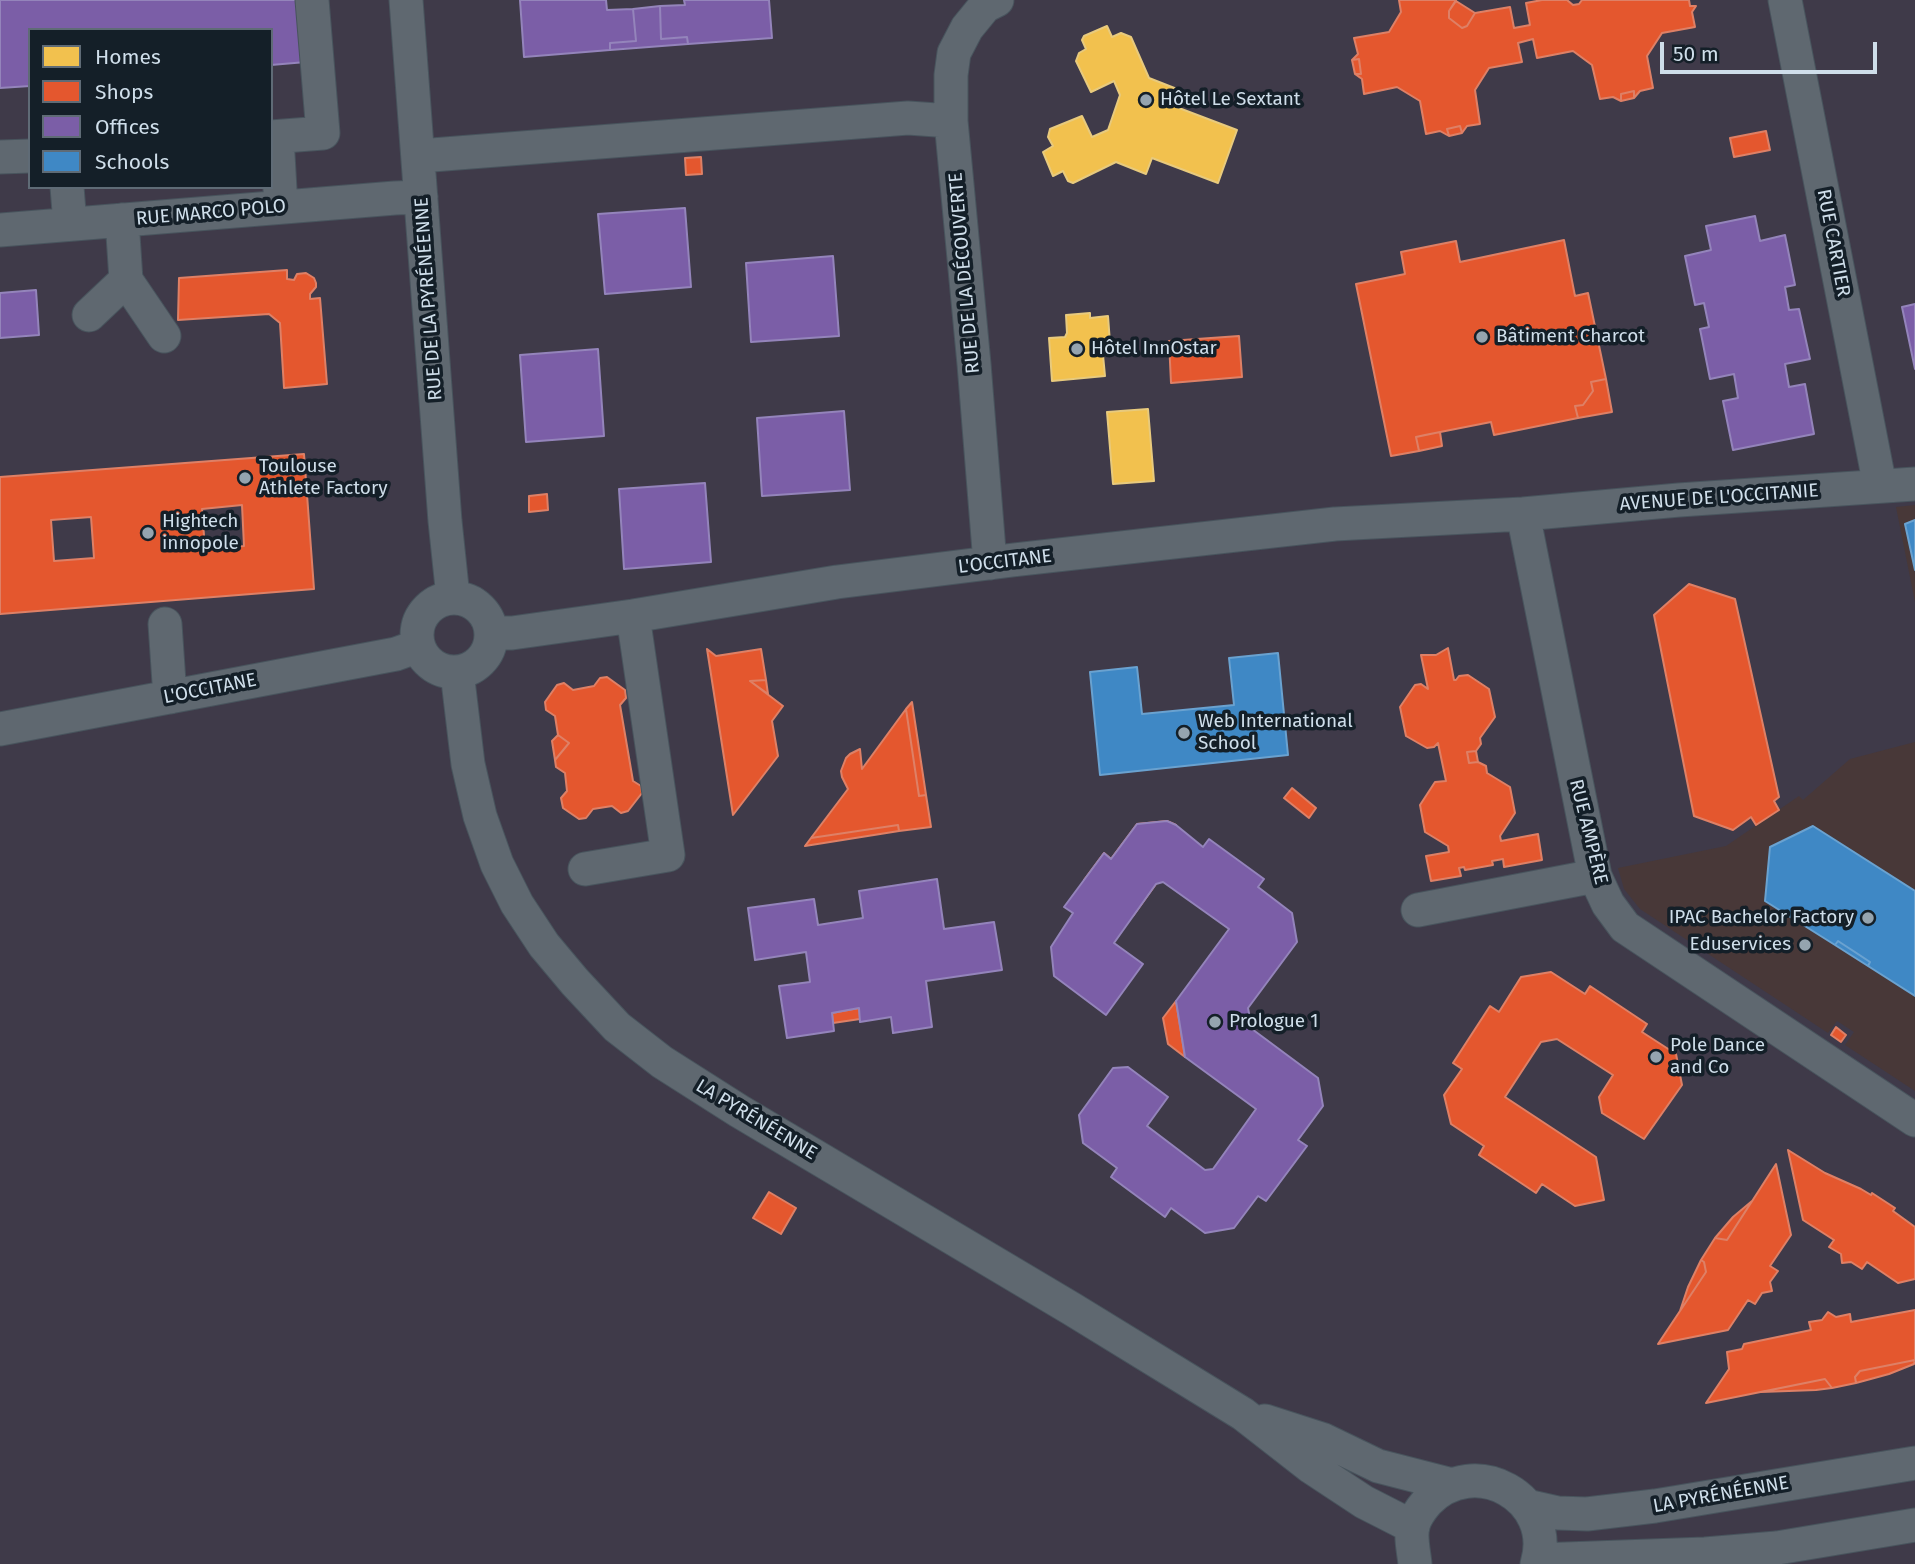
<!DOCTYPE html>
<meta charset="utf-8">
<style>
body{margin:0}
#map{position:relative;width:1915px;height:1564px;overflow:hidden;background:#2a3842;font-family:"Fira Sans",sans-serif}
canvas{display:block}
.legend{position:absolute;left:28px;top:28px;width:245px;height:161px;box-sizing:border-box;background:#141f28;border:2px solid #5f6b76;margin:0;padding:9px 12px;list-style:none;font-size:21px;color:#cfdeea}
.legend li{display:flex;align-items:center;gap:14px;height:35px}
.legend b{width:35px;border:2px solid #5f6b76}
.scale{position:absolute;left:1660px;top:42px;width:217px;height:32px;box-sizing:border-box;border:4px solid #cfdeea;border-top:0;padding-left:9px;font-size:21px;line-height:24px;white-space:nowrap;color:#cfdeea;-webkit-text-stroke:5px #141f28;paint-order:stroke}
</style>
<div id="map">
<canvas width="1915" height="1564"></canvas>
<ul class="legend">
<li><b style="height:19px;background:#f2c14e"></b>Homes</li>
<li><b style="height:19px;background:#e4572e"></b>Shops</li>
<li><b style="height:19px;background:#7b5ea7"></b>Offices</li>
<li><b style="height:19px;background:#3f88c5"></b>Schools</li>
</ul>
<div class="scale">50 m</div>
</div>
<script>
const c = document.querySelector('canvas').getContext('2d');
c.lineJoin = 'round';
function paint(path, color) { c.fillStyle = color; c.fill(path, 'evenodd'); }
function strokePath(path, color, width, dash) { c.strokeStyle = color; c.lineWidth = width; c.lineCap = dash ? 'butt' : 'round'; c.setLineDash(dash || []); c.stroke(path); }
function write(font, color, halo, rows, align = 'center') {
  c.font = font + ' "Fira Sans",sans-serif'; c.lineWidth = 7; c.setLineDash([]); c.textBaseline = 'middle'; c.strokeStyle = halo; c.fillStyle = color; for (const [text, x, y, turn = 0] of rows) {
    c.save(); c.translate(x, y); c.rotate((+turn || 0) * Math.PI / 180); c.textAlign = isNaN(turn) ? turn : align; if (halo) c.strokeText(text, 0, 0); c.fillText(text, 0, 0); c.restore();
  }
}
paint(new Path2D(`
 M 0,0 L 1915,0 L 1915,1564 L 0,1564 ZM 30,30 L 271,30 L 271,187 L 30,187 Z`), '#3f3a49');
paint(new Path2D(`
 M 1915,505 L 1915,602 L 1896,507 Z
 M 1915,742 L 1915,1091 L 1845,1045 L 1854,1032 L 1837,1021 L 1828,1033 L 1640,909 L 1624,889 L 1618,868 L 1726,846 L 1799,796 L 1803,800 L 1850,759 Z`), '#483838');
const homes = new Path2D(`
 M 1107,26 L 1112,37 L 1121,33 L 1131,37 L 1149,78 L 1177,89 L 1171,105 L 1237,130 L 1218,183 L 1152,158 L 1146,174 L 1116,162 L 1073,183 L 1068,181 L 1063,171 L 1053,176 L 1043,152 L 1053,146 L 1048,137 L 1050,129 L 1082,116 L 1092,137 L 1108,130 L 1120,95 L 1114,81 L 1091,92 L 1076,61 L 1079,53 L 1086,49 L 1082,40 L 1084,36 Z
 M 1090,313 L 1090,318 L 1108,316 L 1110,343 L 1100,355 L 1103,355 L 1105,376 L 1052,381 L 1049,338 L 1065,337 L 1067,333 L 1066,315 Z
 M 1148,409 L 1154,481 L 1113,484 L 1107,412 Z`);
paint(homes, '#f2c14e');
strokePath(homes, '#e8ca7d', 2);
const shops = new Path2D(`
 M 1399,0 L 1456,0 L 1449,11 L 1449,18 L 1462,28 L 1467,26 L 1475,13 L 1510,7 L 1514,28 L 1530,25 L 1526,3 L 1542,0 L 1567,0 L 1573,5 L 1579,4 L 1582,0 L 1689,0 L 1690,6 L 1696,6 L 1692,12 L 1695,27 L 1662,33 L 1647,56 L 1653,88 L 1640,91 L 1634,98 L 1634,91 L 1621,94 L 1621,101 L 1613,97 L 1600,99 L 1592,65 L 1573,51 L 1537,58 L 1533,39 L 1518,43 L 1522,62 L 1489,68 L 1475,90 L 1480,124 L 1467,126 L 1462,133 L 1460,126 L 1447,129 L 1449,136 L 1440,131 L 1426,134 L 1420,101 L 1397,87 L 1364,94 L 1362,79 L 1355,74 L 1361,74 L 1359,59 L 1352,60 L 1358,54 L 1354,38 L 1389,32 L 1401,12 Z
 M 1456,1 L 1475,13 L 1467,26 L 1462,28 L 1449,18 L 1449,11 Z
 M 1359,59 L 1361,74 L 1355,74 L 1352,60 Z
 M 1634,91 L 1634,98 L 1621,101 L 1621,94 Z
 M 1460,126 L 1462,133 L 1449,136 L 1447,129 Z
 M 1766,131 L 1770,150 L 1734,157 L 1730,138 Z
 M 701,157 L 702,174 L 686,175 L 685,158 Z
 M 1564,240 L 1575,296 L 1588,293 L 1606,379 L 1591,382 L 1593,391 L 1583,405 L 1575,406 L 1578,418 L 1494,435 L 1491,422 L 1425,435 L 1416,437 L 1419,451 L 1391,456 L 1356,284 L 1405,274 L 1401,252 L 1456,241 L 1460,262 Z
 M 287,270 L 287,279 L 294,280 L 297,274 L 306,273 L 314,278 L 316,283 L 316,287 L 310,294 L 310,299 L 320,298 L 327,384 L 284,388 L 280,323 L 269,314 L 178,320 L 179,278 Z
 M 1239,336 L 1242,377 L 1171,383 L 1169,341 Z
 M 1606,379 L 1612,412 L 1578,418 L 1575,406 L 1583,405 L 1593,391 L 1591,382 Z
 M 1440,432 L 1442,446 L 1419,451 L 1416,437 Z
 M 304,454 L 314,589 L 0,614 L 0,477 ZM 242,505 L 244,546 L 205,549 L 202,509 ZM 91,517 L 94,558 L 54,561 L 51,520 Z
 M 547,494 L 548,510 L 529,512 L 529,496 Z
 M 1689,584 L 1735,599 L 1779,797 L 1774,801 L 1779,810 L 1756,825 L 1751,817 L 1733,830 L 1694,816 L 1654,615 Z
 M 1448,648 L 1454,680 L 1456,680 L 1459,676 L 1468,675 L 1489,689 L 1495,717 L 1480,738 L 1481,744 L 1476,751 L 1467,752 L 1469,763 L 1478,762 L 1486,766 L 1487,773 L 1510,787 L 1515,813 L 1500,836 L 1501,841 L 1538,834 L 1542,860 L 1504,867 L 1503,859 L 1492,861 L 1493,865 L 1465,870 L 1464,867 L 1459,868 L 1461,876 L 1431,881 L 1426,856 L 1449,852 L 1448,846 L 1425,832 L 1420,805 L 1435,782 L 1446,781 L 1438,743 L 1434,747 L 1427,748 L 1406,736 L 1400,707 L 1415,685 L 1421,684 L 1428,689 L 1421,655 L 1436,655 Z
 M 707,649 L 716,656 L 761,649 L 766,680 L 750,681 L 783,706 L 772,721 L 778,756 L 733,815 Z
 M 607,677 L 625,690 L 626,698 L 620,705 L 633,781 L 641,786 L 642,793 L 628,811 L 621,813 L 612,806 L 593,809 L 586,818 L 579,819 L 563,808 L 561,798 L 567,791 L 565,773 L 556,767 L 555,760 L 569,743 L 558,735 L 555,716 L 546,710 L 545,702 L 557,685 L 564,683 L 573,690 L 594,686 L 600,678 Z
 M 766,680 L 768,694 L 750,681 Z
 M 912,702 L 926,795 L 919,796 L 906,709 Z
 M 906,709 L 919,796 L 926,795 L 931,827 L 899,831 L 898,825 L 811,838 L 848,789 L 842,777 L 841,771 L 846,758 L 850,754 L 860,749 L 862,769 Z
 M 558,735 L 569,743 L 555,760 L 552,741 Z
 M 1476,751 L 1478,762 L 1469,763 L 1467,752 Z
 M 1292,788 L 1316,808 L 1309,818 L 1284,798 Z
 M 1167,821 L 1176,825 L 1140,872 L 1156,884 L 1133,916 L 1084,880 L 1104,853 L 1111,859 L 1137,824 Z
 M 898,825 L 899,831 L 805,846 L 811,838 Z
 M 1551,972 L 1585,994 L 1590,986 L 1647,1024 L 1642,1032 L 1676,1054 L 1682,1085 L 1644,1139 L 1602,1113 L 1599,1097 L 1613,1075 L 1557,1039 L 1541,1042 L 1505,1097 L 1596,1157 L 1604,1200 L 1575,1206 L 1542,1184 L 1536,1193 L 1479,1155 L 1484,1146 L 1451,1124 L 1444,1095 L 1462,1069 L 1453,1063 L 1490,1006 L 1499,1012 L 1521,977 Z
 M 1176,1001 L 1185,1057 L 1168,1044 L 1163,1018 Z
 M 859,1008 L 860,1019 L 833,1023 L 832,1013 Z
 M 1836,1027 L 1846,1035 L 1841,1042 L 1831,1035 Z
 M 1788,1150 L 1825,1173 L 1861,1189 L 1871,1195 L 1872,1193 L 1895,1208 L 1893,1211 L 1915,1227 L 1915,1279 L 1898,1283 L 1867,1262 L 1862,1269 L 1851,1262 L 1842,1263 L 1841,1254 L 1829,1247 L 1834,1240 L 1803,1220 Z
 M 1776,1164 L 1791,1235 L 1770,1266 L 1778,1271 L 1770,1282 L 1772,1291 L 1762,1293 L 1755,1304 L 1748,1300 L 1728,1330 L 1658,1344 L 1706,1272 L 1704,1262 L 1701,1260 L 1715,1238 L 1727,1240 Z
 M 769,1192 L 796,1208 L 781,1234 L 753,1218 Z
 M 1752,1201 L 1727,1240 L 1715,1238 L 1733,1217 Z
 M 1701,1260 L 1704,1262 L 1706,1272 L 1680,1311 L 1688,1287 Z
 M 1915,1310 L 1915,1360 L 1860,1371 L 1855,1377 L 1856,1383 L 1832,1388 L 1825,1379 L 1706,1403 L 1729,1369 L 1727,1352 L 1742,1349 L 1744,1344 L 1811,1330 L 1809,1322 L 1822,1320 L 1828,1312 L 1836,1317 L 1850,1314 L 1851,1322 Z
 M 1915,1360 L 1914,1364 L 1889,1374 L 1856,1383 L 1855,1377 L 1860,1371 Z
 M 1825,1379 L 1832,1388 L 1816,1390 L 1761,1392 Z`);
paint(shops, '#e4572e');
strokePath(shops, '#de8066', 2);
const offices = new Path2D(`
 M 0,0 L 301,0 L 306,62 L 271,65 L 271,30 L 30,30 L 30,86 L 0,88 Z
 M 520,0 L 606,0 L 607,10 L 633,9 L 636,41 L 610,43 L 610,50 L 524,57 Z
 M 684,0 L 769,0 L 772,38 L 688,44 L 687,37 L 661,39 L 660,6 L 685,5 Z
 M 660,6 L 661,39 L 687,37 L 688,44 L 610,50 L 610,43 L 636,41 L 633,9 Z
 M 685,208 L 691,287 L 605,294 L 598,214 Z
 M 1755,216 L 1760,241 L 1785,235 L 1795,285 L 1785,287 L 1789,310 L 1799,309 L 1810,359 L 1785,364 L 1789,387 L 1805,384 L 1814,434 L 1733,450 L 1723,401 L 1738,398 L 1734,374 L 1710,379 L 1700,329 L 1709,327 L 1704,303 L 1695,305 L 1685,256 L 1711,250 L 1706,226 Z
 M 833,256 L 839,336 L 751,342 L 746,263 Z
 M 36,290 L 39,335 L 0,338 L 0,293 Z
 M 1915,304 L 1915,369 L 1902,307 Z
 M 598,349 L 604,436 L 526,442 L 520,355 Z
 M 844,411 L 850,490 L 762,496 L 757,418 Z
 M 705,483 L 711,562 L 624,569 L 619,489 Z
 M 1167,821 L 1176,825 L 1203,847 L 1209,839 L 1264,879 L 1258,887 L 1292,913 L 1297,942 L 1248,1008 L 1252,1029 L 1318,1078 L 1323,1106 L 1298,1140 L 1307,1146 L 1266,1201 L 1258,1196 L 1234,1228 L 1205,1233 L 1171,1208 L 1165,1217 L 1111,1177 L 1117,1168 L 1083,1143 L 1079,1115 L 1113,1068 L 1128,1067 L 1168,1097 L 1147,1126 L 1205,1170 L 1213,1169 L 1256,1109 L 1185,1057 L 1176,1001 L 1229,929 L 1163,882 L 1156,884 L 1114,943 L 1143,964 L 1106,1015 L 1054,976 L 1051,947 L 1073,913 L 1064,907 L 1104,853 L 1111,859 L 1137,824 Z
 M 937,879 L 944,929 L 994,922 L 1002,970 L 926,981 L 932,1027 L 893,1033 L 891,1017 L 860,1022 L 859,1008 L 832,1013 L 834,1031 L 787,1038 L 779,986 L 810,982 L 806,952 L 755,960 L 748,908 L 814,899 L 818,925 L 863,918 L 859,891 Z`);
paint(offices, '#7b5ea7');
strokePath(offices, '#9484bb', 2);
const schools = new Path2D(`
 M 1915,520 L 1915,570 L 1905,524 Z
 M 1278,653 L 1288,755 L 1100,775 L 1090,672 L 1137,667 L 1142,714 L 1234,705 L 1229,658 Z
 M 1813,826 L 1915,891 L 1915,996 L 1868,966 L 1870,962 L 1858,954 L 1838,941 L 1835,945 L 1765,901 L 1770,847 Z
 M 1838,941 L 1870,962 L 1868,966 L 1835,945 Z`);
paint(schools, '#3f88c5');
strokePath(schools, '#6aa2d0', 2);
const minor = new Path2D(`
 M 406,0 L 445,521 L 453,597
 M 1785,0 L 1880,486
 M 271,137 L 323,133 L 312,0
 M 277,137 L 281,207
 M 419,156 L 908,118 L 951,121
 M 0,157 L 30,156
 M 67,187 L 70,224
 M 122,220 L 126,280 L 164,336
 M 0,230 L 395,198 L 421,197
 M 89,315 L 126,280
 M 1523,514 L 1595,876 L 1608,904 L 1625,927 L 1915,1120
 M 990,563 L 974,364 L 951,121 L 951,75 L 954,53 L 967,28 L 985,6 L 997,0
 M417 635a37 37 0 1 1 74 0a37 37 0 1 1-74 0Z
 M 165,624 L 170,697
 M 491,633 L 512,633 L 633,616 L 837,582 L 1013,560 L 1335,524 L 1523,514 L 1679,500 L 1915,484
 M 457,672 L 468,764 L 480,816 L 497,864 L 517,904 L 544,945 L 575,982 L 617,1027 L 662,1062 L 739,1111 L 1072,1309 L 1243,1414 L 1311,1467 L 1364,1502 L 1413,1527
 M 0,729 L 396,654 L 418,646
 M 585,869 L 668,855 L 633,616
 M 1418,910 L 1595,876
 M 1265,1421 L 1324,1440 L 1378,1466 L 1452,1485
 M 1527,1506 L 1558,1513 L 1587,1514 L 1655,1506 L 1915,1463
 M 1538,1560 L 1705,1554 L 1777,1548 L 1915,1525
 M 1415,1564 C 1414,1553 1410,1537 1413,1526 C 1415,1517 1421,1509 1427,1502 C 1474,1452 1557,1498 1537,1564`);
strokePath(minor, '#48545d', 35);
strokePath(minor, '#5f6870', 33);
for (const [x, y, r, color] of [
 [1146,100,7,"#95a4af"],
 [1482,337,7,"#95a4af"],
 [1077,349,7,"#95a4af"],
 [245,478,7,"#95a4af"],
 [148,533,7,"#95a4af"],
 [1184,733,7,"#95a4af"],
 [1868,918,7,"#95a4af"],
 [1805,945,7,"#95a4af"],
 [1215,1022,7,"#95a4af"],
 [1656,1057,7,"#95a4af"]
]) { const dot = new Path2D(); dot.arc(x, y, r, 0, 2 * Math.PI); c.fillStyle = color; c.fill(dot); strokePath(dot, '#141f28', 2.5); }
write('19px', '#cfdeea', '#141f28', [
 ["Hôtel Le Sextant",1160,100],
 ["Bâtiment Charcot",1496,337],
 ["Hôtel InnOstar",1091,349],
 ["Toulouse",259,467],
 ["Athlete Factory",259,489],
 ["Hightech",162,522],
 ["innopole",162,544],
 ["Web International",1198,722],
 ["School",1198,744],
 ["IPAC Bachelor Factory",1854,918,"right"],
 ["Eduservices",1791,945,"right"],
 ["Prologue 1",1229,1022],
 ["Pole Dance",1670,1046],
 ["and Co",1670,1068]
], 'left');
write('19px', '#cfdeea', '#141f28', [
 ["RUE MARCO POLO",211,213,-5],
 ["RUE CARTIER",1833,243,79],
 ["RUE DE LA DÉCOUVERTE",965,273,-95],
 ["RUE DE LA PYRÉNÉENNE",429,299,-94],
 ["AVENUE DE L'OCCITANIE",1719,498,-4],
 ["L'OCCITANE",1005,562,-7],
 ["L'OCCITANE",210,689,-11],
 ["RUE AMPÈRE",1588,832,76],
 ["LA PYRÉNÉENNE",756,1120,31],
 ["LA PYRÉNÉENNE",1721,1495,-10]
]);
</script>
